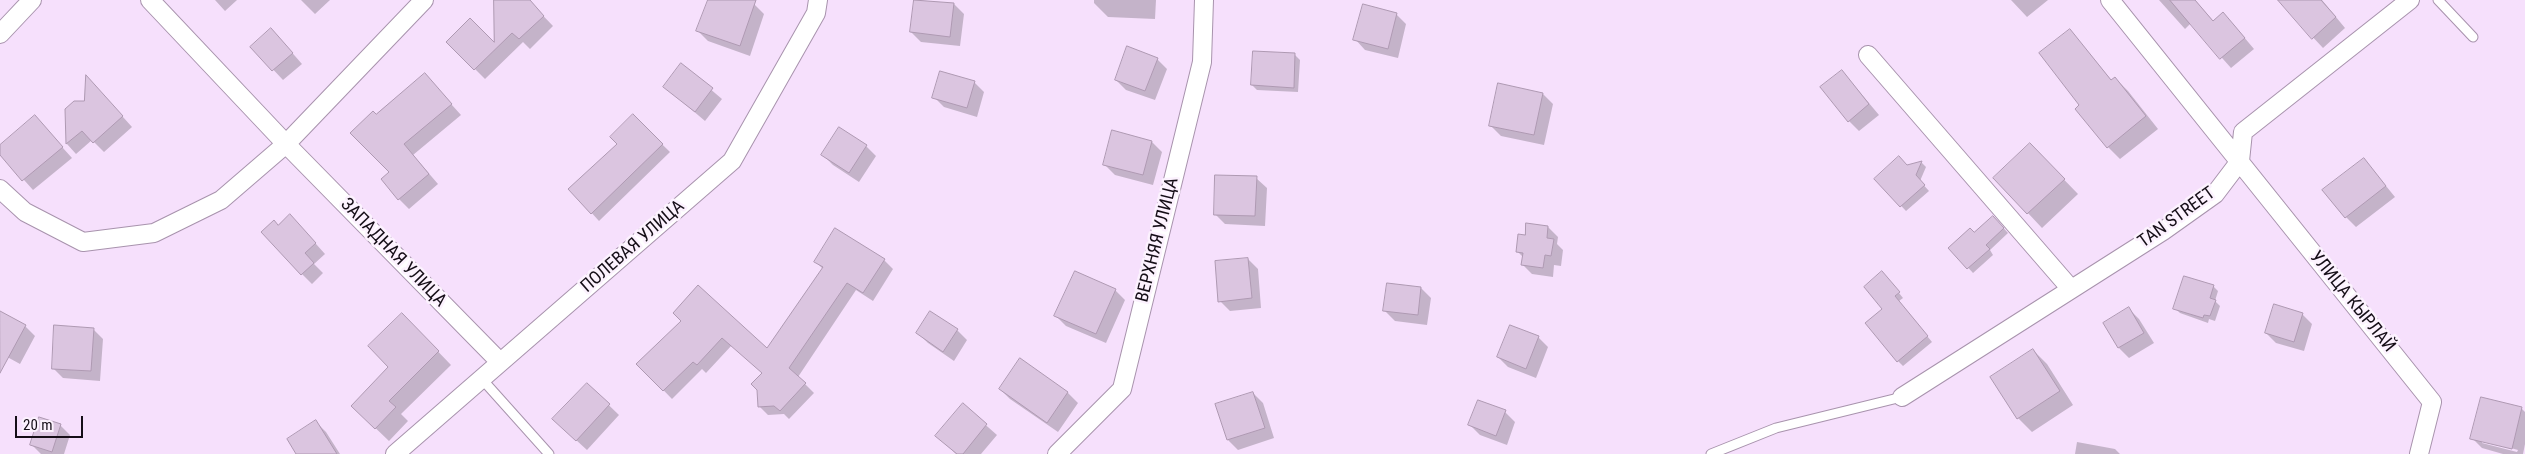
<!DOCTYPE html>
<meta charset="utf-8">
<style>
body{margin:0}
#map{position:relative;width:2525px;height:454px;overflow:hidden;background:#f6e0fc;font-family:"Roboto Condensed",sans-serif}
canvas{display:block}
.scale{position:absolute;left:15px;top:416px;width:68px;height:22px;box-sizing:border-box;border:2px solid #150e17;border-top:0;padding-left:6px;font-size:15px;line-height:18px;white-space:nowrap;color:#150e17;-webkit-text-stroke:4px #fcf2fe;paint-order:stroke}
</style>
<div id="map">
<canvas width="2525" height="454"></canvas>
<div class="scale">20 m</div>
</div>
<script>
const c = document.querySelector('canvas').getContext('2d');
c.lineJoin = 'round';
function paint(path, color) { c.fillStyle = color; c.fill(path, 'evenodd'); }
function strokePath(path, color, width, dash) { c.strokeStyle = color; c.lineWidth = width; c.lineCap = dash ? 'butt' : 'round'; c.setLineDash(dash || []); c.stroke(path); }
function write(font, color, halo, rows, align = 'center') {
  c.font = font + ' "Roboto Condensed",sans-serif'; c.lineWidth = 5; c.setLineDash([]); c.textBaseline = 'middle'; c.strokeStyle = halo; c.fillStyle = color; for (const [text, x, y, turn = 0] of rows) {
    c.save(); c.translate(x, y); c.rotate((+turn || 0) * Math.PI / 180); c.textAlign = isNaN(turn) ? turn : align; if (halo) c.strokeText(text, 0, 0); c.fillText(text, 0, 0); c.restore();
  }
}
paint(new Path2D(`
 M 215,0 L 237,0 L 225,11 Z
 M 301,0 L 330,0 L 315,14 Z
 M 495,0 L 528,0 L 553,26 L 530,49 L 523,42 L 485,79 L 448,42 L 496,45 Z
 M 709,0 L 743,0 L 754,4 L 764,14 L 750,56 L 708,41 L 698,31 Z
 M 915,0 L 954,4 L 964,14 L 960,46 L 921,42 L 911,32 Z
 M 1094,0 L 1156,0 L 1155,19 L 1108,17 L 1094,3 Z
 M 2011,0 L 2048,0 L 2027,17 Z
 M 2159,0 L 2195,0 L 2214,22 L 2233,24 L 2254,49 L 2231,68 L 2191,23 L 2185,29 Z
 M 2278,0 L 2322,0 L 2345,28 L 2323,48 Z
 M 1396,14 L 1406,24 L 1398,58 L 1365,50 L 1355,39 Z
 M 2070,30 L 2112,81 L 2115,78 L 2128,91 L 2158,129 L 2120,159 L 2108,147 L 2081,106 Z
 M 281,40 L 302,64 L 283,80 L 252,47 Z
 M 1295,55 L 1300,60 L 1298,92 L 1257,90 L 1252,85 Z
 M 1157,59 L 1167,69 L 1155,100 L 1126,90 L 1116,80 Z
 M 682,65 L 722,99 L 705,121 L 665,87 Z
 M 1842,71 L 1879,115 L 1859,131 L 1849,121 Z
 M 425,75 L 461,115 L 413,155 L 438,184 L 409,209 L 399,199 L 376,116 Z
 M 974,82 L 984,92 L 977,117 L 944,107 L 934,97 Z
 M 96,87 L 132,127 L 104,152 L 92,140 L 76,154 L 67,144 L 66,110 L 85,102 Z
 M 1543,94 L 1553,104 L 1544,145 L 1501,136 L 1491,126 Z
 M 633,116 L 670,152 L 599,221 L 570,189 L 619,144 Z
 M 35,117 L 72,158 L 33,190 L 0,153 L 0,147 Z
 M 840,129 L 866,146 L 876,156 L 859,182 L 833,165 L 823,155 Z
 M 1152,142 L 1162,152 L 1153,185 L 1115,175 L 1105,165 Z
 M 2044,159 L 2078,194 L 2042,228 L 1995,178 Z
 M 2364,159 L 2395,197 L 2356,227 L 2346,217 Z
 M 1922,163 L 1926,167 L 1920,181 L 1929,191 L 1906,211 L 1876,179 Z
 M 1256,178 L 1267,188 L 1265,226 L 1225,224 L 1215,214 Z
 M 1998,222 L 2008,233 L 1990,250 L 1993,255 L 1973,273 L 1950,248 Z
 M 1527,225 L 1548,227 L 1558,237 L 1557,244 L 1563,250 L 1561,266 L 1554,265 L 1553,277 L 1532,274 L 1522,264 L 1523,257 L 1517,251 L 1526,237 Z
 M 279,226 L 300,226 L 325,254 L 314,264 L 323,273 L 312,284 L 302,274 Z
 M 1248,259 L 1258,269 L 1261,308 L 1230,311 L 1220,301 Z
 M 884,260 L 893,269 L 873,301 L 856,290 L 798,377 L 814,393 L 789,419 L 784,414 L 768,415 L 759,406 L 763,373 L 732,345 L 706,373 L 702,369 L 672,399 L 638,364 L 683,322 L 767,350 L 823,269 L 816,262 Z
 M 1887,278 L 1903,298 L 1899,301 L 1932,342 L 1903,366 L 1898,361 L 1884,309 Z
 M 2213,286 L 2218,291 L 2215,301 L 2220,306 L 2215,321 L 2209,319 L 2208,323 L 2180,313 L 2175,308 Z
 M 1421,288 L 1431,298 L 1427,325 L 1395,321 L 1385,311 Z
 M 1115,290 L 1125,300 L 1106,343 L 1066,326 L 1056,316 Z
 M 2129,309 L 2139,319 L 2154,343 L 2129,358 L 2119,348 L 2105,323 Z
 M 0,313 L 25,326 L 35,336 L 20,364 L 0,353 Z
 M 402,314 L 451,365 L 401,414 L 408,421 L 389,441 L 366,419 L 390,367 Z
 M 2302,314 L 2312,324 L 2304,351 L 2276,343 L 2266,333 Z
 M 93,329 L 103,339 L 100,381 L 63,378 L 53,368 Z
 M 957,330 L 967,340 L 954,361 L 928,343 L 918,333 Z
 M 1538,337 L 1548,347 L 1536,378 L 1508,367 L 1498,357 Z
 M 2033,350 L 2047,364 L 2073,405 L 2032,432 L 2018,418 Z
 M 1020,360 L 1068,393 L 1078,403 L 1058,432 L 1010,399 L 1000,389 Z
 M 587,384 L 619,415 L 587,450 L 564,429 Z
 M 1253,393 L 1263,403 L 1274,438 L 1238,450 L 1228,440 Z
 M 963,405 L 997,435 L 981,454 L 956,454 L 937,436 Z
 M 2521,408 L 2525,412 L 2525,444 L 2523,454 L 2503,454 L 2482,448 L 2472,438 ZM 2482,440 L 2518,450 L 2517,452 L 2482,443 Z
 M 1505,412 L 1515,422 L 1507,445 L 1480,435 L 1470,425 Z
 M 316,422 L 326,432 L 340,454 L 298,454 Z
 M 60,425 L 70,435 L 64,454 L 41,454 L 32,445 Z
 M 2077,442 L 2115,449 L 2120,454 L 2075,454 Z`), '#0003');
const building = new Path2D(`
 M 494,0 L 530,0 L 544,16 L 519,39 L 512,33 L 474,70 L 446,42 L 470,18 L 494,42 Z
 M 708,0 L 756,0 L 740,46 L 696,31 Z
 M 914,0 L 954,3 L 950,37 L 910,32 Z
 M 2170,0 L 2195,0 L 2213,21 L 2223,12 L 2245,38 L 2220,59 Z
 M 2278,0 L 2321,0 L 2336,17 L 2312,39 Z
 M 1363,4 L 1397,13 L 1388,49 L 1353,40 Z
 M 271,28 L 293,53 L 272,71 L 250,47 Z
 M 2070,29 L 2111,80 L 2115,77 L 2146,116 L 2107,148 L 2075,109 L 2079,105 L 2039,53 Z
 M 1127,46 L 1158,58 L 1145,91 L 1115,80 Z
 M 1253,51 L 1295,53 L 1294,88 L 1251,85 Z
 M 681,63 L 713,88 L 695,112 L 663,87 Z
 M 1842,70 L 1869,104 L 1848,122 L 1820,87 Z
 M 940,71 L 975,81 L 967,108 L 932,98 Z
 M 425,73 L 452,104 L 404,144 L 429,174 L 398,200 L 381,179 L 389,172 L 350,133 L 373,111 L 376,114 Z
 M 86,75 L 123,116 L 93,143 L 82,131 L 66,144 L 65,109 L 74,101 L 84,101 Z
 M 1498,83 L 1543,93 L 1534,135 L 1489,126 Z
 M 633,114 L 663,144 L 591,214 L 568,189 L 617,144 L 610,137 Z
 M 35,115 L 63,147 L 22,181 L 0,155 L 0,145 Z
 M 839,127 L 867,145 L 849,173 L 821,155 Z
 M 1112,130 L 1152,141 L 1143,175 L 1103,165 Z
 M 2030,143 L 2065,179 L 2027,214 L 1993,178 Z
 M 1899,156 L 1907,165 L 1922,161 L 1916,175 L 1925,185 L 1900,207 L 1874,179 Z
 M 2364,158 L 2386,186 L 2345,218 L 2322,190 Z
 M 1215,175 L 1257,176 L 1255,216 L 1214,215 Z
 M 290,214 L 316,243 L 305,253 L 314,263 L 301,275 L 261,232 L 274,220 L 278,225 Z
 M 1993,216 L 2004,228 L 1986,245 L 1990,249 L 1967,269 L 1948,248 L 1970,228 L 1974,232 Z
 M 1526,223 L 1548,226 L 1547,238 L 1554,239 L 1551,256 L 1545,255 L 1543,268 L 1521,265 L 1523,253 L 1516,252 L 1518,234 L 1525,235 Z
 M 835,228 L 885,259 L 863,293 L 847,283 L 789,368 L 806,383 L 780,411 L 774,406 L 758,407 L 757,390 L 751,384 L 762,373 L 722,338 L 697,365 L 693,362 L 663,391 L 636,364 L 681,321 L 673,313 L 698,285 L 767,348 L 823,267 L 814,262 Z
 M 1248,258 L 1252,298 L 1218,302 L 1215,261 Z
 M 1075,271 L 1116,289 L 1096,334 L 1054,316 Z
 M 1882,271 L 1900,292 L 1895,296 L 1928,336 L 1897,362 L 1865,323 L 1882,309 L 1864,287 Z
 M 2184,276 L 2214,285 L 2210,298 L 2216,300 L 2210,316 L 2204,315 L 2203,318 L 2173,309 Z
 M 1387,283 L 1421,287 L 1418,315 L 1383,311 Z
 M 2274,304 L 2303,313 L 2294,342 L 2265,333 Z
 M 2129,307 L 2144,333 L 2118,348 L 2103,323 Z
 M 0,311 L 26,325 L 0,373 Z
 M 930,311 L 958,329 L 943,352 L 916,333 Z
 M 402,313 L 439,351 L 389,401 L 396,407 L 375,429 L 351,406 L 388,367 L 368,346 Z
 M 54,325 L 94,328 L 91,371 L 52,369 Z
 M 1510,325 L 1539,336 L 1526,369 L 1497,357 Z
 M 2033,349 L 2060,391 L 2017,419 L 1990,377 Z
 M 1020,358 L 1068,392 L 1047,423 L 999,389 Z
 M 587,383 L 610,404 L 576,441 L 552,419 Z
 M 1253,392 L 1265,428 L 1227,440 L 1215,404 Z
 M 2481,397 L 2522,407 L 2512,449 L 2470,439 Z
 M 1478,400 L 1506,410 L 1496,436 L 1468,425 Z
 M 963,403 L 987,424 L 963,454 L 957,454 L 935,436 Z
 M 39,417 L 61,424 L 52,452 L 30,445 Z
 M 316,420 L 337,454 L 296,454 L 287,439 Z`);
paint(building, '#dbc5e0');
strokePath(building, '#ae99b2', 1);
const service = new Path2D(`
 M 2438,0 L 2473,37
 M 481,378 L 549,454
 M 1711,454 L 1776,428 L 1902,397`);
const minor = new Path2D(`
 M 150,0 L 286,144 L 500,362
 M 2110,0 L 2432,402 L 2419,454
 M 0,34 L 32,0
 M 1868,55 L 2071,289
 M 0,189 L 25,212 L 83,242 L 154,233 L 221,200 L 286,144 L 424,0
 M 1902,397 L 2163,231 L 2215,194 L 2240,161 L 2243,132 L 2410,0
 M 395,454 L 732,161 L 816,13 L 818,0
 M 1057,454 L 1122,389 L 1202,62 L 1204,0`);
strokePath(service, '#a893ad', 11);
strokePath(minor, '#a893ad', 20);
strokePath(service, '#fff', 9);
strokePath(minor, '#fff', 18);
write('18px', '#150e17', '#fcf2fe', [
 ["TAN STREET",2177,218,-36],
 ["ВЕРХНЯЯ УЛИЦА",1158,240,-76],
 ["ПОЛЕВАЯ УЛИЦА",633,247,-41],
 ["ЗАПАДНАЯ УЛИЦА",393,253,46],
 ["УЛИЦА КЫРЛАЙ",2352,302,51]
]);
</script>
